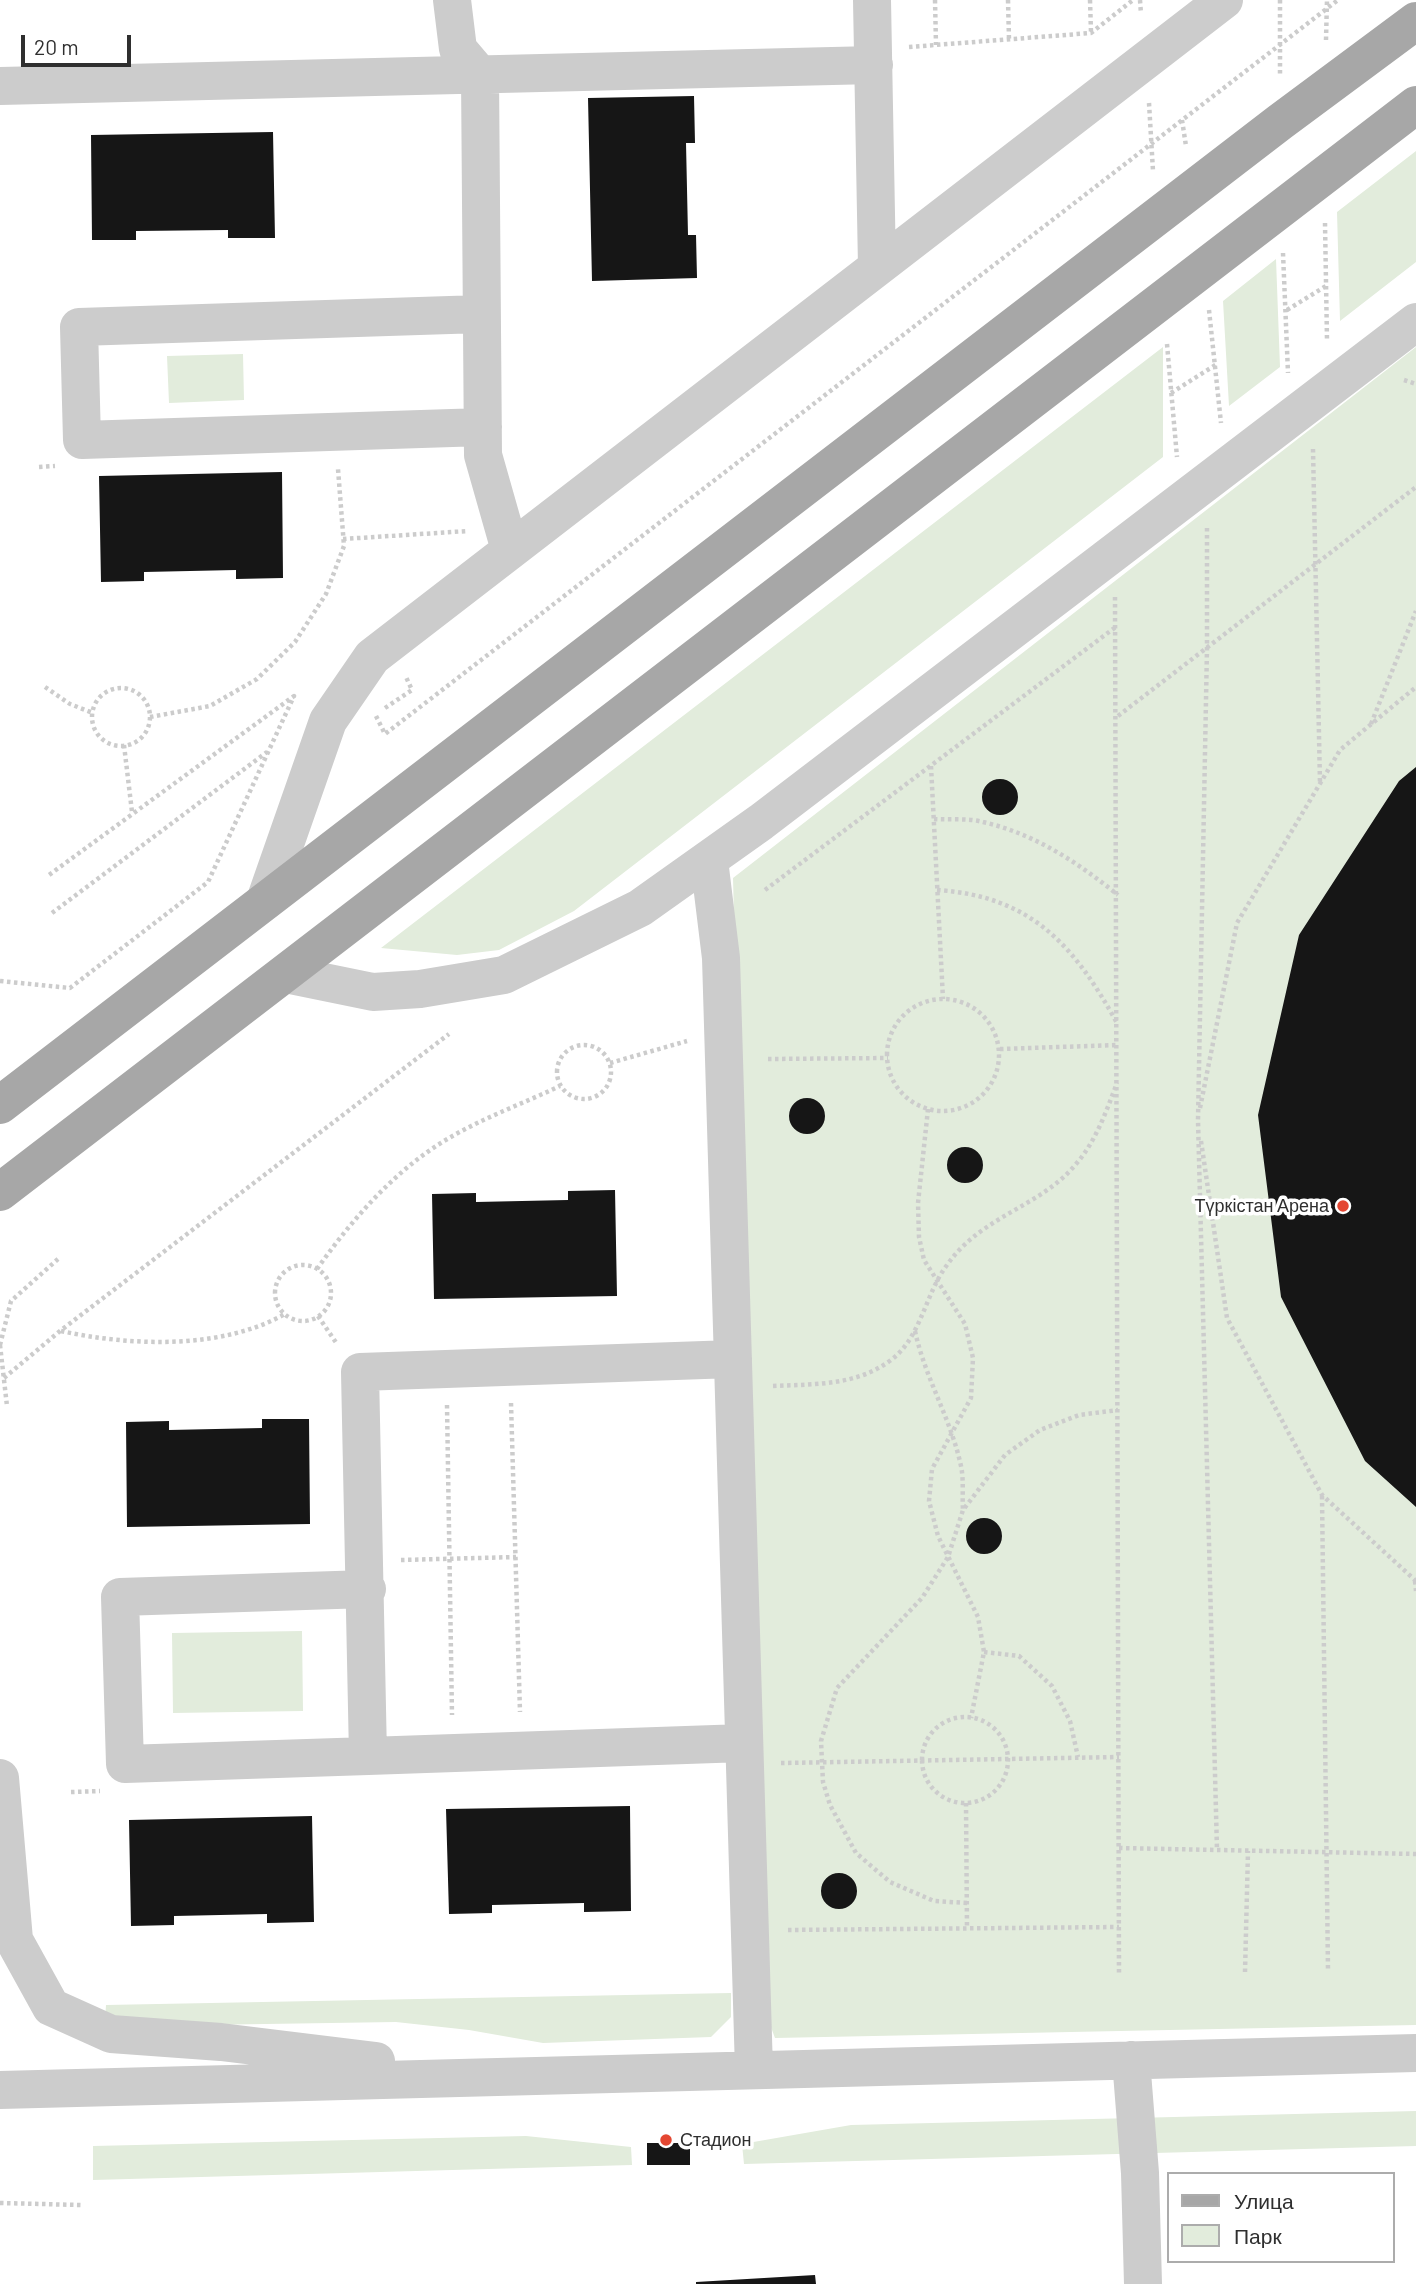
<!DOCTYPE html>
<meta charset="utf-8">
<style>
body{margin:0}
#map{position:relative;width:1416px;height:2284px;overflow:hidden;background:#fff;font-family:Barlow,sans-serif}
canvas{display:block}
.legend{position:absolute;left:1167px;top:2172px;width:228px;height:91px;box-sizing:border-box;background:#fff;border:2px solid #acacac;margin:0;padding:9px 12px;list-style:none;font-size:21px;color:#2f2f2f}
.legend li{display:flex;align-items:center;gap:14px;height:35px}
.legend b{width:35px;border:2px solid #acacac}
.scale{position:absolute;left:21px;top:35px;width:110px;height:32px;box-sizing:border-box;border:4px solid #2f2f2f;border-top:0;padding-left:9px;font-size:21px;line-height:24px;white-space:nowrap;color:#2f2f2f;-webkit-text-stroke:5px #fff;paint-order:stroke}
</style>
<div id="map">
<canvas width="1416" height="2284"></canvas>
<ul class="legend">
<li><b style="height:9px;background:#a7a7a7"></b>Улица</li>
<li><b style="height:19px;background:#e2ecdc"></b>Парк</li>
</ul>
<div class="scale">20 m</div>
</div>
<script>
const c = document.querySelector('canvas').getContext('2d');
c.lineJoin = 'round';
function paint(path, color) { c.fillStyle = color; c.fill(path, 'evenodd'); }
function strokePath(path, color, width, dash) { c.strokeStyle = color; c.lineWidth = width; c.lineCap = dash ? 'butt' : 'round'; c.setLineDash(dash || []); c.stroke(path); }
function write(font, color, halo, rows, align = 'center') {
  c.font = font + ' Barlow,sans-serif'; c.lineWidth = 7; c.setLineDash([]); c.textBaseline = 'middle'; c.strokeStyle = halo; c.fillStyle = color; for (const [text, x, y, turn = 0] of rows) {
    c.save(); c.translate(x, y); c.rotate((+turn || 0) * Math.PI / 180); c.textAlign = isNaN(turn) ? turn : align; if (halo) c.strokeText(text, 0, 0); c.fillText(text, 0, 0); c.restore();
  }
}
paint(new Path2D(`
 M 1416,151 L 1416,262 L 1340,321 L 1337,212 Z
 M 1276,259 L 1280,367 L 1229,406 L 1223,301 Z
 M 1163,347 L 1163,457 L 574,911 L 499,950 L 457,955 L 381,948 Z
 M 1416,347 L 1416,2025 L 775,2038 L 762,2003 L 733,878 Z
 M 243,354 L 244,400 L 169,403 L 167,356 Z
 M 302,1631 L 303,1711 L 173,1713 L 172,1633 Z
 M 731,1993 L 731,2017 L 711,2037 L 543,2043 L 469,2030 L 396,2022 L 135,2026 L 105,2021 L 106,2005 Z
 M 1416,2111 L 1416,2146 L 744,2164 L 742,2144 L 851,2125 Z
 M 526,2136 L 631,2147 L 632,2165 L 93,2180 L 93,2146 Z`), '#e2ecdc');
paint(new Path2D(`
 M 694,96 L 695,143 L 686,143 L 688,235 L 696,235 L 697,278 L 592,281 L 588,98 Z
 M 273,132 L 275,238 L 228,238 L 228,230 L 136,231 L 136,240 L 92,240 L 91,135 Z
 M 282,472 L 283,578 L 236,579 L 236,570 L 144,572 L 144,581 L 101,582 L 99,476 Z
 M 1416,767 L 1416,1507 L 1365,1461 L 1281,1297 L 1258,1115 L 1299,935 L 1399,781 Z
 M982 797a18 18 0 1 1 36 0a18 18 0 1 1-36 0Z
 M789 1116a18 18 0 1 1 36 0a18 18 0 1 1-36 0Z
 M947 1165a18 18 0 1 1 36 0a18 18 0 1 1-36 0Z
 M 615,1190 L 617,1296 L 434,1299 L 432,1194 L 476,1193 L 476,1202 L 568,1200 L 568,1191 Z
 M 262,1419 L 309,1419 L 310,1524 L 127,1527 L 126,1422 L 169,1421 L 169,1430 L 262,1428 Z
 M966 1536a18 18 0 1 1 36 0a18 18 0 1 1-36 0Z
 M 630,1806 L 631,1911 L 584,1912 L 584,1903 L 492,1905 L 492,1913 L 449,1914 L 446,1809 Z
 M 312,1816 L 314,1922 L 267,1923 L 267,1914 L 174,1916 L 174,1925 L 131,1926 L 129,1820 Z
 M821 1891a18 18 0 1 1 36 0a18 18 0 1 1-36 0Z
 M 647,2143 L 690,2143 L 690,2165 L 647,2165 Z
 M 815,2275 L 816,2284 L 696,2284 L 696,2282 Z`), '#161616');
strokePath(new Path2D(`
 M 935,0 L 936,45
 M 1008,0 L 1009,39
 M 1090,0 L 1091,32
 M 1140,0 L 1141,14
 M 1280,0 L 1280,76
 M 1326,40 L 1327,0
 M 909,47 L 1091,33 L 1133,0
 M 1149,103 L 1153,171
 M 1182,120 L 1186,146
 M 1325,223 L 1327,340
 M 1283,253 L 1288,373
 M 1209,310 L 1221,423
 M 1287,310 L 1326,286
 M 1167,344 L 1177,457
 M 1404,380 L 1416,384
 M 1171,393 L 1217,364
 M 1313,449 L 1320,783
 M 39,467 L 55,466
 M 1207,528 L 1207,648 L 1198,1120 L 1217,1850
 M 343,539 L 468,531
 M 1115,597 L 1119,1975
 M 45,687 L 70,704 L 93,713
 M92 717a29 29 0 1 1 58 0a29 29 0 1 1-58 0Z
 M 385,708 L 412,690 L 406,677
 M 376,716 L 385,734 L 1338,0
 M 1118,716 L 1416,487
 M 150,717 L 210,706 L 257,679 L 295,642 L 326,594 L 344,546 L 338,469
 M 1371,724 L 1416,611
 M 124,745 L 132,812
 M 931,766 L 943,999
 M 934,819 C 950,820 968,818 983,822 C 1035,834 1077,862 1118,895
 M 765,890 L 1117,626
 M 937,890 C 1031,896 1074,945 1117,1023
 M 52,913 L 267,752
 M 0,981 L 70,988 L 208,882 L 294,696 L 49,875
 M887 1055a56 56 0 1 1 112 0a56 56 0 1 1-112 0Z
 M557 1072a27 27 0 1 1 54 0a27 27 0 1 1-54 0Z
 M 1000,1049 L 1118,1045
 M 768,1059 L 888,1058
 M 610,1063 L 687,1041
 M 1200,1108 L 1237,923 L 1340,750 L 1416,687
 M 928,1109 L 918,1203 L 919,1237 L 924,1260 L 965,1324 L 973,1358 L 971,1398 L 932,1469 L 929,1501 L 938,1536 L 978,1617 L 984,1652 L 971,1718
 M 1201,1141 L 1227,1318 L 1322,1495 L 1416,1581
 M275 1293a28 28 0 1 1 56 0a28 28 0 1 1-56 0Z
 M 317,1269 C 351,1221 392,1173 444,1141 C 480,1119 522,1104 560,1086
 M 318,1316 L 337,1344
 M 61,1331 C 130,1346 221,1350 285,1314
 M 915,1331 C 925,1378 951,1419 961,1466 C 964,1480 962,1496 963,1510
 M 0,1345 L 11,1301 L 58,1259
 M 0,1345 L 7,1406
 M 4,1378 L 60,1331 L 449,1034
 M 773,1386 C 815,1384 856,1386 891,1360 C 921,1338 925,1294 947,1265 C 982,1215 1041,1207 1076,1164 C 1096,1141 1106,1112 1117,1083
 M 511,1403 L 520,1712
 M 447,1405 L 452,1715
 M 1322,1496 L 1328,1970
 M 401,1560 L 516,1557
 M 1415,1581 L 1416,1591
 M 984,1652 L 1019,1656 L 1052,1686 L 1070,1721 L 1078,1757
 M922 1760a43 43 0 1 1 86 0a43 43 0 1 1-86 0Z
 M 781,1763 L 1119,1757
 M 71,1792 L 100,1791
 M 966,1803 L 967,1928
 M 1119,1848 L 1416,1854
 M 967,1903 L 934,1901 L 890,1882 L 856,1853 L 830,1805 L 823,1782 L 821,1741 L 837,1688 L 922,1598 L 948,1557 L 963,1510 L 1005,1455 L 1040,1430 L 1079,1415 L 1118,1410
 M 788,1930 L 1119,1927
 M 1245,1972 L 1248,1851
 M 0,2203 L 81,2205`), '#ccc', 4.5, [3.5, 3.5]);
strokePath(new Path2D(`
 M 452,0 L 458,49 L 480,75 L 483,455 L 510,550
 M 872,0 L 877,267
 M 0,86 L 874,65
 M 481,314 L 79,327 L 82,440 L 483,427
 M 709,860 L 721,958 L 754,2070
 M 265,901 L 328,721 L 372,657 L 1224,0
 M 285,974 L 373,992 L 420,989 L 504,975 L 640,908 L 761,822 L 1416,322
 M 733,1359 L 360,1372 L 368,1756 L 744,1743
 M 367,1589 L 120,1597 L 125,1764 L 368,1756
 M 0,1778 L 14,1940 L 51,2007 L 111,2034 L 221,2042 L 376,2061
 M 1131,2060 L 1140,2173 L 1143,2284
 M 0,2090 L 1416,2053`), '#ccc', 38);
strokePath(new Path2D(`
 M 0,1105 L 1280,122 L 1416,21
 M 0,1192 L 1416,105`), '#a7a7a7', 38);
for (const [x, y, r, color] of [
 [1343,1206,7,"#e44732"],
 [666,2140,7,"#e44732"]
]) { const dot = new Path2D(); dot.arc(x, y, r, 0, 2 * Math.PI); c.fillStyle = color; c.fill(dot); strokePath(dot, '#fff', 2.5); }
write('18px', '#2f2f2f', '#fff', [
 ["Түркістан Арена",1329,1206],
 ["Стадион",680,2140,"left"]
], 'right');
</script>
